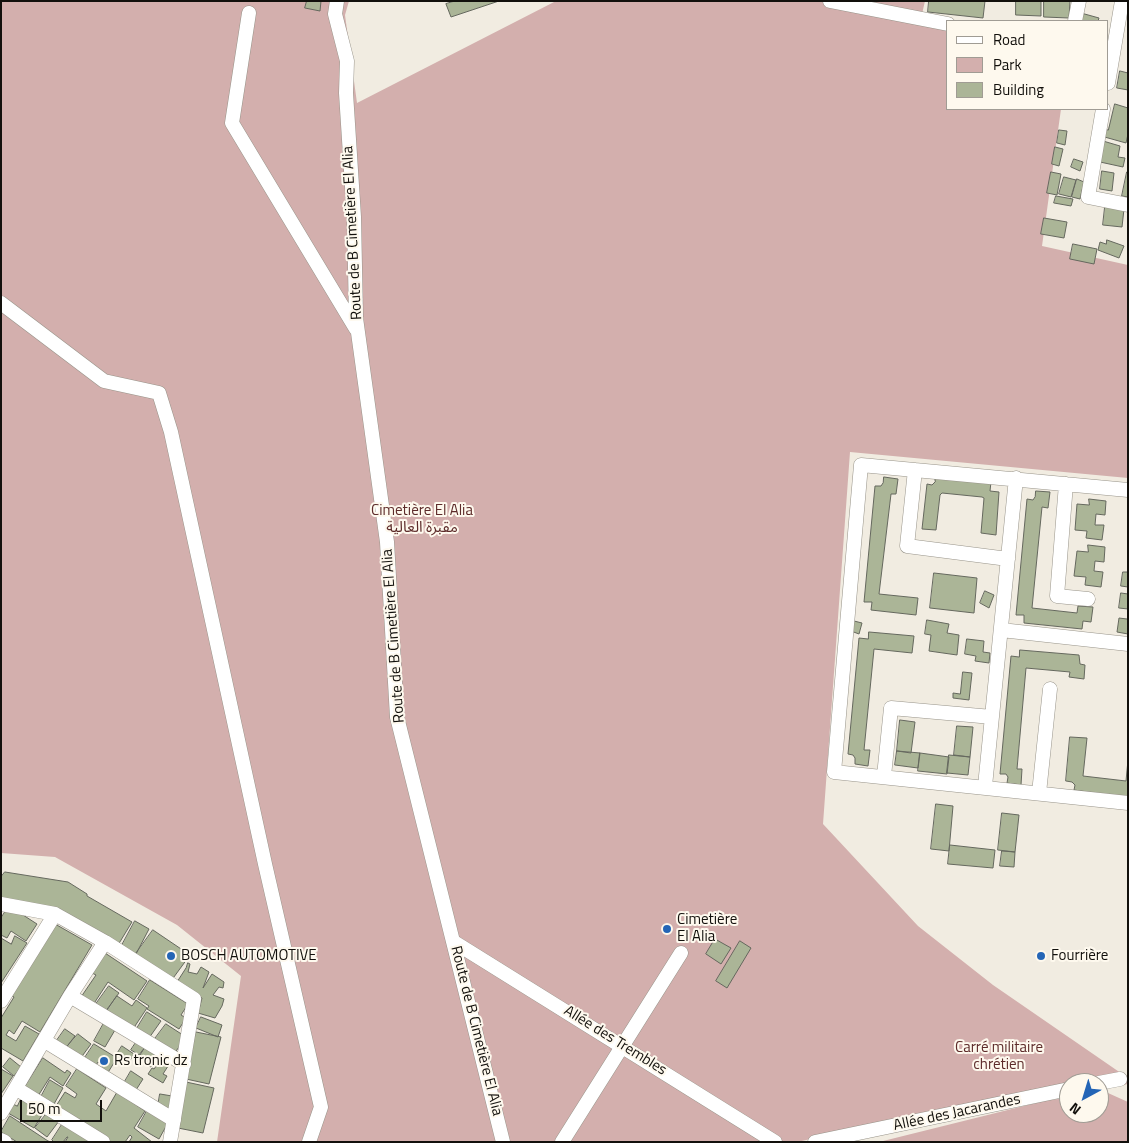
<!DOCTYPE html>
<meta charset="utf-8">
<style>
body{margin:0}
#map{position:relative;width:1129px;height:1143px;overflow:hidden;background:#f1ece1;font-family:"Titillium Web",sans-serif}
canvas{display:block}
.frame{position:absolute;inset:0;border:2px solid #12100c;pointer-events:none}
.legend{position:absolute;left:946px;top:20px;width:162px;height:90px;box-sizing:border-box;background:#fef9ee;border:1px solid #a09c94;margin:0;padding:6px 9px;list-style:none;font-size:15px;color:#12100c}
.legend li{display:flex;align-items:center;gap:10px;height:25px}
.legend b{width:25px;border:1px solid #a09c94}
.north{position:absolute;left:1059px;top:1073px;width:50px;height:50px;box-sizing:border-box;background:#fef9ee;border:1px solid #a09c94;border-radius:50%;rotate:219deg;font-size:14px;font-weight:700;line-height:20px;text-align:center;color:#12100c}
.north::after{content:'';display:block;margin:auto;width:18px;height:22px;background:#2465b6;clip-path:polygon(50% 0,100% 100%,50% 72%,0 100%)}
.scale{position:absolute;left:20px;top:1100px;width:82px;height:22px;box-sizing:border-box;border:2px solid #12100c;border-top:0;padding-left:6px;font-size:15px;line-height:18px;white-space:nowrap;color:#12100c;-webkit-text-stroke:4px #fef9ee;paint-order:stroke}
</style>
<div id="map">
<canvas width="1129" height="1143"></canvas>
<div class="frame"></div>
<ul class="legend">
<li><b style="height:6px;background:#fff"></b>Road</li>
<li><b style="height:14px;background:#d3afad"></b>Park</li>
<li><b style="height:14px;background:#abb597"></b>Building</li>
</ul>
<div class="north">N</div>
<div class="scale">50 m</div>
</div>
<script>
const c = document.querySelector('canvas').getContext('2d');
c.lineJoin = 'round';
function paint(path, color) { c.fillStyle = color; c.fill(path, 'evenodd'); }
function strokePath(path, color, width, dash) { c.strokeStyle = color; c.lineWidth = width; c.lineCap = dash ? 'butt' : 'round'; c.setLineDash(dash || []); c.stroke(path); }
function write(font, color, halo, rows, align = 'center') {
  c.font = font + ' "Titillium Web","Noto Sans Arabic",sans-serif'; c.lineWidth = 4; c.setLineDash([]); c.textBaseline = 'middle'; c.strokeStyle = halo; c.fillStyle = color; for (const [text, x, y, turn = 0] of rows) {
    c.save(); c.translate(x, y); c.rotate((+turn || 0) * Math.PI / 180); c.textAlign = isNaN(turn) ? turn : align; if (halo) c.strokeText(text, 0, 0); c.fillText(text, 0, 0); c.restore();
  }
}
paint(new Path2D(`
 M 1,1 L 349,1 L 345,15 L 357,103 L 556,1 L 845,1 L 948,23 L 948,109 L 1061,109 L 1042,246 L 1128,265 L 1128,478 L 850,452 L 823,824 L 918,926 L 993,985 L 1128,1078 L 1128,1084 L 1112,1087 L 1099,1083 L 1069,1083 L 797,1142 L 217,1142 L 241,976 L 177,925 L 55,857 L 1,853 Z
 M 864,1 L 925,1 L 922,14 Z
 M 1108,1093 L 1128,1102 L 1128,1142 L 879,1142 L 1048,1100 L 1069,1098 L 1069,1113 L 1099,1113 L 1099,1095 Z`), '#d3afad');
const building = new Path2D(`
 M 307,1 L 321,1 L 320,11 L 305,8 Z
 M 455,1 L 499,1 L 451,17 L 446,4 Z
 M 929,1 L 985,1 L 983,18 L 928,12 Z
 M 1016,1 L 1041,1 L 1041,16 L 1016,15 Z
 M 1044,1 L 1070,1 L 1069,18 L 1044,17 Z
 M 1081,13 L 1099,18 L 1098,21 L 1079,21 Z
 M 1120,71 L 1128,73 L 1128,90 L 1117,88 Z
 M 1115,104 L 1128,108 L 1128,134 L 1126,143 L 1101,136 L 1103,129 L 1108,130 Z
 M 1059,130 L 1067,131 L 1065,145 L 1057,143 Z
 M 1103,141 L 1120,146 L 1118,157 L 1125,158 L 1123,167 L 1100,162 Z
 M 1055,147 L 1063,149 L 1059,166 L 1052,164 Z
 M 1074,159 L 1083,162 L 1080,171 L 1071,167 Z
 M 1102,171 L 1114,173 L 1112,191 L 1100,189 Z
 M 1051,172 L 1061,174 L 1057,195 L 1047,193 Z
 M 1127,172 L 1128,172 L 1128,197 L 1122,196 Z
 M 1064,177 L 1076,180 L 1071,197 L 1059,194 Z
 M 1077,179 L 1084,182 L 1080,199 L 1072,197 Z
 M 1056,196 L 1073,199 L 1071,206 L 1054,203 Z
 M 1105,207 L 1124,209 L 1122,227 L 1103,225 Z
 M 1044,218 L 1067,222 L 1064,238 L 1041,234 Z
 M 1107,240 L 1124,246 L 1119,258 L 1098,250 L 1100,242 L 1106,244 Z
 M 1073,244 L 1097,249 L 1094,264 L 1070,259 Z
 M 884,477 L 898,479 L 896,494 L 891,494 L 879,594 L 918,598 L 916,615 L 871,610 L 872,602 L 864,602 L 875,486 L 881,486 L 883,483 Z
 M 935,477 L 991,482 L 990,491 L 999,492 L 996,535 L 981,533 L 984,498 L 982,497 L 942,493 L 940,495 L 936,530 L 922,529 L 927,484 L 932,485 L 935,482 Z
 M 1036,491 L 1050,492 L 1048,508 L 1042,507 L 1032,608 L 1077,613 L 1078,606 L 1093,607 L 1091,622 L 1083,621 L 1082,629 L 1024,623 L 1024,615 L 1016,615 L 1027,499 L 1033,500 L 1035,497 Z
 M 1089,499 L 1106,501 L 1105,515 L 1096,514 L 1095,525 L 1104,525 L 1102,540 L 1086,538 L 1087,531 L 1075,530 L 1077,504 L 1089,505 Z
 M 1088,545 L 1105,547 L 1104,562 L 1095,561 L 1094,571 L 1103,572 L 1101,587 L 1085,585 L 1086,577 L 1074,576 L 1077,551 L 1088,552 Z
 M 1123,572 L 1128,572 L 1128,587 L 1121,586 Z
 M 934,573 L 977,578 L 974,613 L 930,608 Z
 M 985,591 L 994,595 L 989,608 L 980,603 Z
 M 1121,593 L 1128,594 L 1128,609 L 1119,608 Z
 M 1128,613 L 1128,634 L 1117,632 L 1119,618 L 1127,619 Z
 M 927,620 L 949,624 L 947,633 L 959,635 L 957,655 L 929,651 L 931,635 L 925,634 Z
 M 854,621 L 862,623 L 859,634 L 851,631 Z
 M 869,632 L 914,636 L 912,653 L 874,649 L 864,750 L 870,750 L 868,766 L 855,764 L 855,758 L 853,755 L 848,754 L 859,638 L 868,639 Z
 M 967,639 L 984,641 L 983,652 L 990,653 L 989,663 L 975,661 L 976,656 L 965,654 Z
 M 1020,650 L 1079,655 L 1080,664 L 1085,665 L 1084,679 L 1069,677 L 1070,672 L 1026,668 L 1017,769 L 1022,769 L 1021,785 L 1007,783 L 1008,777 L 1006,774 L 1000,774 L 1011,656 L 1019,657 Z
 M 963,672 L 972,673 L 969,700 L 953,698 L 953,693 L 960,694 Z
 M 900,720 L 915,722 L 911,753 L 897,751 Z
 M 957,726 L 973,727 L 970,757 L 954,755 Z
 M 1070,737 L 1087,738 L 1083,776 L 1126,781 L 1128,760 L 1128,798 L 1074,790 L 1075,785 L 1072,782 L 1066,781 Z
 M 897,751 L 920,753 L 918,768 L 895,765 Z
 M 920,753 L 949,757 L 947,774 L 918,771 Z
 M 949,755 L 970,757 L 968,775 L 947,773 Z
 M 936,804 L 953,806 L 949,851 L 931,849 Z
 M 1002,813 L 1019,815 L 1015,852 L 998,850 Z
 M 950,845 L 995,850 L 993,868 L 948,864 Z
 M 1002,851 L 1015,852 L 1014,867 L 1000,866 Z
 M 5,872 L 68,882 L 87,894 L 87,896 L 132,922 L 118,945 L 1,898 L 1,877 Z
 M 9,906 L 37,924 L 26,941 L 11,931 L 7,938 L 1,935 L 1,918 Z
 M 135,921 L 149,929 L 136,954 L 121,947 Z
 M 55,924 L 92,945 L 40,1032 L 22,1021 L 14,1034 L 9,1030 L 6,1035 L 16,1041 L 25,1026 L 39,1034 L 23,1061 L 1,1048 L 1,1018 L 14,997 L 12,996 Z
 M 153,930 L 190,955 L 171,981 L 135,955 Z
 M 15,936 L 27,943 L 1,983 L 1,938 L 11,944 Z
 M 715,939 L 731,948 L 721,964 L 706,954 Z
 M 740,941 L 751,948 L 727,988 L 716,981 Z
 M 105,953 L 147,981 L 134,1000 L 108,982 L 93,1005 L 81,997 L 96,975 L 92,973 Z
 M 188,963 L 190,964 L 188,972 L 197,974 L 201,967 L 209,972 L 203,988 L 212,974 L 224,982 L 223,988 L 219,987 L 213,995 L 224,999 L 222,1006 L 215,1018 L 198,1013 L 202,998 L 177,982 L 186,968 Z
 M 150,980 L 188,1004 L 181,1015 L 186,1018 L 179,1029 L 147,1009 L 149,1006 L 138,999 Z
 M 109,986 L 119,993 L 105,1012 L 96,1004 Z
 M 117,996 L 132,1006 L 136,1000 L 147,1008 L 133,1029 L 107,1011 Z
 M 147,1012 L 161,1021 L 149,1038 L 136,1030 Z
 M 201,1017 L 222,1025 L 218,1037 L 196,1028 Z
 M 104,1023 L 115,1030 L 105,1047 L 94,1041 Z
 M 166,1024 L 186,1037 L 174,1054 L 154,1040 Z
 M 65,1029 L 75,1036 L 65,1049 L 55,1043 Z
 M 196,1032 L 221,1037 L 209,1084 L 186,1079 Z
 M 78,1034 L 91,1044 L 80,1059 L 66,1048 Z
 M 137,1041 L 145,1047 L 139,1055 L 131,1050 Z
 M 94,1044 L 117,1058 L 107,1074 L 100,1070 L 103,1065 L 98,1062 L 95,1067 L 84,1059 Z
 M 122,1046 L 134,1054 L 129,1062 L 117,1054 Z
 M 145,1048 L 157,1055 L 151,1067 L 138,1059 Z
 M 159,1056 L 170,1063 L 163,1074 L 167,1076 L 163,1083 L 148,1074 L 152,1068 L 154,1069 L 157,1065 L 154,1063 Z
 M 10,1058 L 21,1067 L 14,1076 L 3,1067 Z
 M 43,1058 L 65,1073 L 67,1070 L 71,1073 L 63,1086 L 50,1077 L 38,1096 L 25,1087 Z
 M 1,1069 L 13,1076 L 1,1094 Z
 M 77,1069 L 106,1088 L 96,1104 L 106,1111 L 117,1092 L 145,1111 L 134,1128 L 152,1142 L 129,1142 L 132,1137 L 130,1135 L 125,1142 L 111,1142 L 56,1106 L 65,1092 L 75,1098 L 77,1094 L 66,1086 Z
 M 131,1071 L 143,1079 L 136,1090 L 124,1083 Z
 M 50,1080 L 63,1088 L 54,1104 L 41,1097 Z
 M 186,1082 L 214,1088 L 203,1133 L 178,1128 Z
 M 160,1094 L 172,1096 L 169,1109 L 158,1106 Z
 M 22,1097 L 45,1110 L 34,1128 L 8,1113 L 13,1104 L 17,1106 Z
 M 148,1109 L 169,1121 L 159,1139 L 138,1127 Z
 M 48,1112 L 59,1121 L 47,1137 L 35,1128 Z
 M 10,1116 L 48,1141 L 51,1142 L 17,1142 L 1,1132 Z
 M 63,1123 L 92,1142 L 65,1142 L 68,1137 L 67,1137 L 63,1142 L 54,1142 L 52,1140 Z`);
paint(building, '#abb597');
strokePath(building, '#65685e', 1);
const minor = new Path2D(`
 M 337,1 L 335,14 L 347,61 L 346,93 L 354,217 L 356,318 L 387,542 L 397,717 L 503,1142
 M 830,1 L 948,24
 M 249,13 L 232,123 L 356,329
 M 1075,21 L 1079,1
 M 1108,83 L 1122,1
 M 1103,109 L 1088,197 L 1128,205
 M 1,303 L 104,381 L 159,393 L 171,432 L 265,864 L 321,1107 L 309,1142
 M 915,470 L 907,546 L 1008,559
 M 1066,484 L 1057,596 L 1088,599
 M 1128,490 L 861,465 L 834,772 L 1128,803
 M 1001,630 L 1128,644
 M 884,776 L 891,708 L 992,717
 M 985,786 L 1016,478
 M 1039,793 L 1050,689
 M 1,904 L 55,914 L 105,942 L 194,999 L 170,1142
 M 454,942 L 775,1142
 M 70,996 L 184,1064
 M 1,1001 L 55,914
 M 45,1041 L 174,1120
 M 1099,1083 L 1120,1079
 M 17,1089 L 103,1142
 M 1,1113 L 70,996 L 105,942
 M 1,1140 L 5,1142
 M 562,1142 L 681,953
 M 815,1142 L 1069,1089`);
strokePath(minor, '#98948a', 15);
strokePath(minor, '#fff', 14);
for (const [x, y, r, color] of [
 [667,929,5,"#2465b6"],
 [171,956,5,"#2465b6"],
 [1041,956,5,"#2465b6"],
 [104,1061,5,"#2465b6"]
]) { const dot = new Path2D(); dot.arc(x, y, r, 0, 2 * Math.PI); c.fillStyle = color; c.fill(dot); strokePath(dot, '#fef9ee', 2); }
write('15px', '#12100c', '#fef9ee', [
 ["Route de B Cimetière El Alia",353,233,-93],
 ["Route de B Cimetière El Alia",394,636,-94],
 ["Route de B Cimetière El Alia",476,1031,76],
 ["Allée des Trembles",615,1041,32],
 ["Allée des Jacarandes",957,1113,-12]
]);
write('15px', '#5d2b2a', '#fef9ee', [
 ["Cimetière El Alia",422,511],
 ["مقبرة العالية",422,528],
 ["Carré militaire",999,1048],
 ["chrétien",999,1065]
]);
write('15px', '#12100c', '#fef9ee', [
 ["Cimetière",677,920],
 ["El Alia",677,937],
 ["BOSCH AUTOMOTIVE",181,956],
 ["Fourrière",1051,956],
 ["Rs tronic dz",114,1061]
], 'left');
</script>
